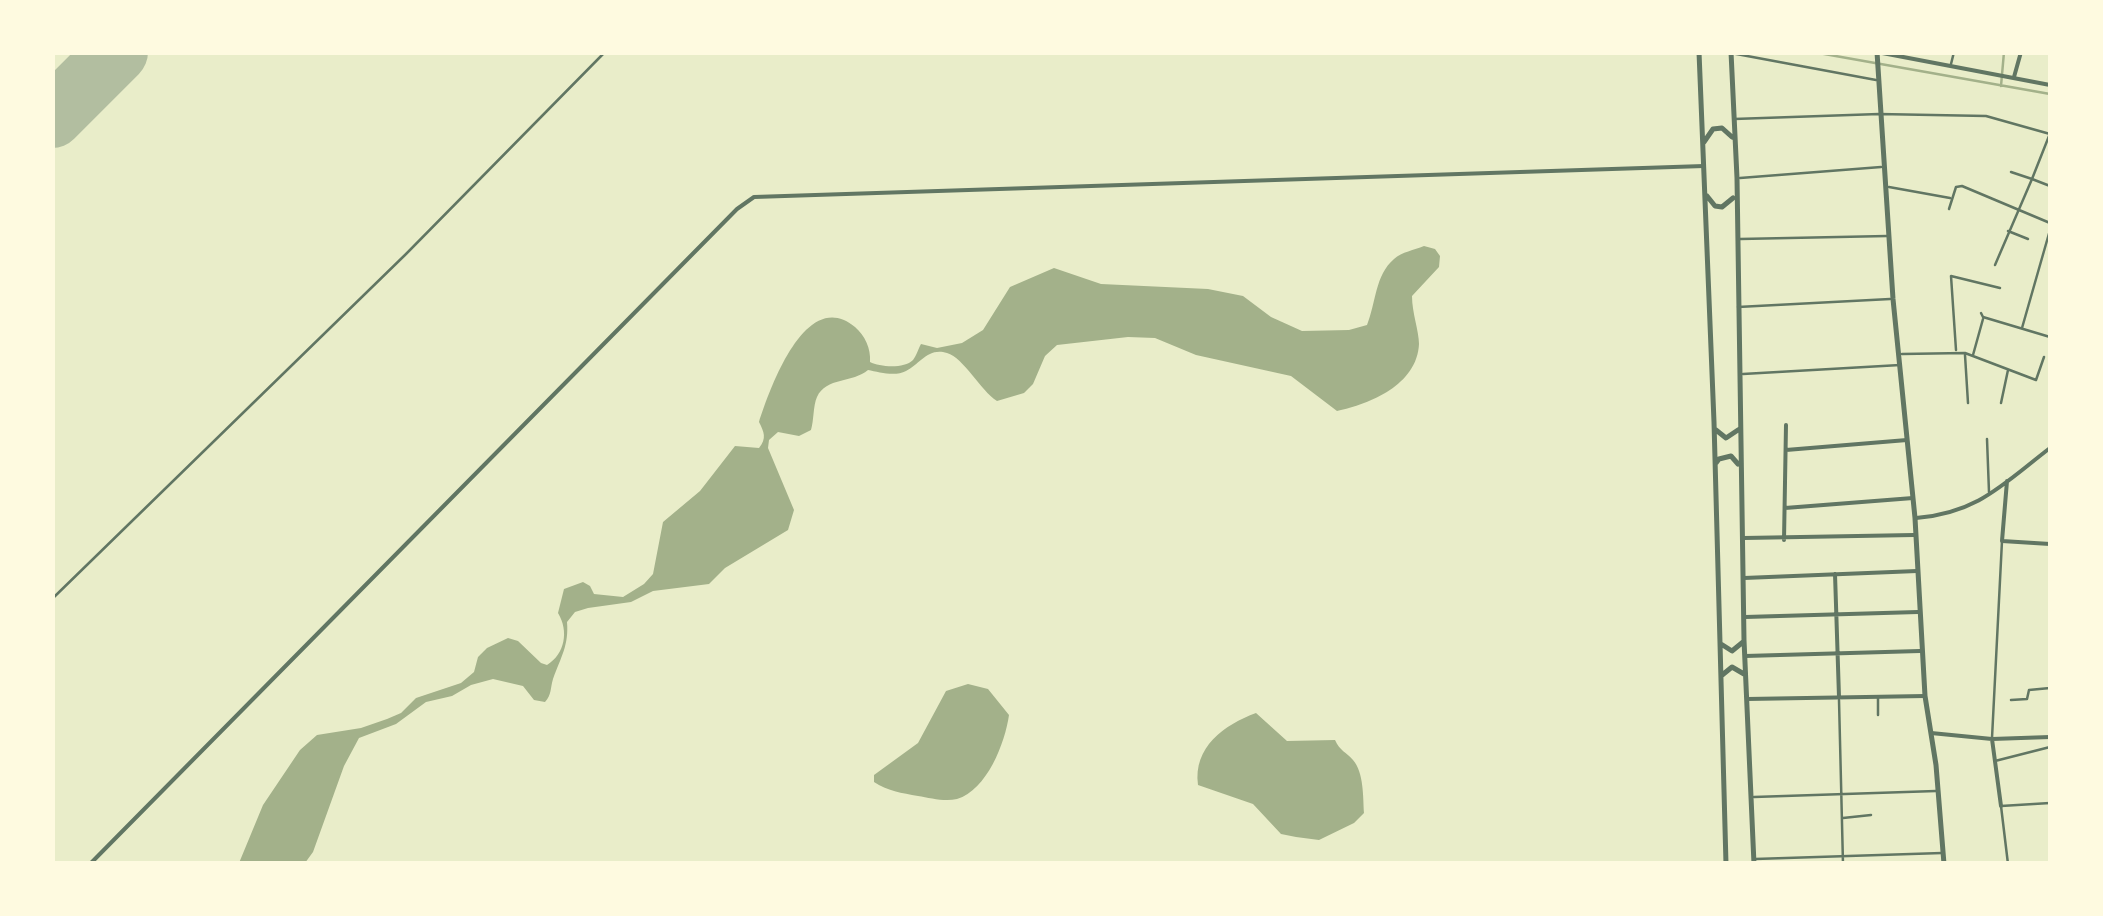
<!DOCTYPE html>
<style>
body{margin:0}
#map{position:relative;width:2103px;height:916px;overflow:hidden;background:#e9edc9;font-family:"Fira Sans Condensed",sans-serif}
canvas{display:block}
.frame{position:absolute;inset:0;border:55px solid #fefae0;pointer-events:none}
</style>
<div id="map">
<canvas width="2103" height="916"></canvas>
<div class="frame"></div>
</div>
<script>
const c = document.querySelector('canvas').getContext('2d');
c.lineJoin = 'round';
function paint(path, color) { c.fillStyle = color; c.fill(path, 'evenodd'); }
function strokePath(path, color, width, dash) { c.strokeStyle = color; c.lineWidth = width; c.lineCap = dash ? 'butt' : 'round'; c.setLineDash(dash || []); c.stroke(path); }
paint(new Path2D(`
 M 1424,246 L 1435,249 L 1440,256 L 1439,267 L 1412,296 C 1412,313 1419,331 1419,344 C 1417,385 1370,404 1337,411 L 1291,376 L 1196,355 L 1155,338 L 1128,337 L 1057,345 L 1045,356 L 1033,384 L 1024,393 L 997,401 C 980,390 964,358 947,353 C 928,347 920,364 906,371 C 895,377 879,372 868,370 C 853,383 826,377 817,397 C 813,406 814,420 811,430 L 799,436 L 778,432 L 769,440 L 768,448 L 794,510 L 788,530 L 725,568 L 709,584 L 653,591 L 631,602 L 588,608 L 575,612 L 567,622 C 569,645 561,657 553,679 C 550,689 552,694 545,702 L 534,700 L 523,686 L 493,679 L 471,685 L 452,696 L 426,702 L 396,724 L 359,738 L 344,766 L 313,852 L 305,863 L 239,863 L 263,805 L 300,750 L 317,735 L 361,728 L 387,719 L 401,713 L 416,698 L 461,683 L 474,672 L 478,657 L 487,648 L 508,638 L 518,641 L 541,663 L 547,665 C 565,654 569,631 558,613 L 564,589 L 583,582 L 590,586 L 594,594 L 623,597 L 644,584 L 653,574 L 663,522 L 700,491 L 735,446 L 759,448 C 767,438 764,432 759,422 C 770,388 806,286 855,327 C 865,336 871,348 870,362 C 880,367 904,369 913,360 C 917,355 918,349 921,344 L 937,348 L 962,343 L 983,330 L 1010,287 L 1054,268 L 1101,284 L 1208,289 L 1243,296 L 1271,317 L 1302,331 L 1349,330 L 1367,325 C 1376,303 1375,275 1394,259 C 1402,252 1414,250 1424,246 Z
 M 968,684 L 988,689 L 1009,715 C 1005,743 987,790 957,799 C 945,802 930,798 918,796 C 902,793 887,791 874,782 L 874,775 L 918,743 L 946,691 Z
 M 1256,713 L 1287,741 L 1335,740 C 1340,751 1346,752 1353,760 C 1364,773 1363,797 1364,813 L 1354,823 L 1319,840 L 1296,837 L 1281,834 L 1253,804 L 1198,785 C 1193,747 1224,725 1256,713 Z`), '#a3b18a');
strokePath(new Path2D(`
 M 1813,52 L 2050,94
 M 2001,86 L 2004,52`), '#a3b18a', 2.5);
strokePath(new Path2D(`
 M 52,117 L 117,52`), '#b2bea0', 62);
strokePath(new Path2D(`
 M 1731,53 L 1876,80
 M 1951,64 L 1954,52
 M 1734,119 L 1879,114 L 1986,116 L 2050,134
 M 2011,172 L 2032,179 L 2049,136
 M 1740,178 L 1881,167
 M 1889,187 L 1950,198
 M 1949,209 L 1956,187 L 1962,186 L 2050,223
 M 2008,231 L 2028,239
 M 1740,239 L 1887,236
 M 1995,265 L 2032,179 L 2050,186
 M 1738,307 L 1890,299
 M 1981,313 L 1983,317 L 2050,337
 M 2022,328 L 2050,230
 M 1956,350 L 1951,276 L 2000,288
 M 1902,354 L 1965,353 L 2036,380 L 2044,357
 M 1965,355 L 1968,403
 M 1973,355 L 1983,319
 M 1743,374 L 1900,365
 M 2001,403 L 2008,370
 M 1987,439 L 1989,492
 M 52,599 L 406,254 L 605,52
 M 1878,698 L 1878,715
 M 1839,700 L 1843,864
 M 2011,700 L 2027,699 L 2029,690 L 2050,688
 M 1992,738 L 2002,541
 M 1995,761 L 2050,747
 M 1754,797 L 1936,791
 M 1843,818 L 1871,815
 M 1755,859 L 1942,853
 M 2008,864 L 2001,806 L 2050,803`), '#617663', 2.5);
strokePath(new Path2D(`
 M 1877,52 L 2050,85
 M 2014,77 L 2021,52
 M 1786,450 L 1907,440
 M 2007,481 L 2002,541 L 2050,544
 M 1785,508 L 1913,498
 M 1916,518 C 1978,513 2003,484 2050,448
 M 1744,538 L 1914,535
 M 1784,540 L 1786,425
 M 1835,574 L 1839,697
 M 1744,578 L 1917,571
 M 1745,617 L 1918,612
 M 1745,656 L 1920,651
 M 1747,699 L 1925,696
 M 1931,733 L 1992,739 L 2050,737
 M 1992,739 L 2001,806
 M 90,864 L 737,209 L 754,197 L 1704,166`), '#617663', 4);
strokePath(new Path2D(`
 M 1699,52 L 1714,422 L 1726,864
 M 1731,52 L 1737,178 L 1744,640 L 1754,864
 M 1877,52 L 1893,299 L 1915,518 L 1925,696 L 1936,765 L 1944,864
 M 1704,142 L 1713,129 L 1722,128 L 1732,137
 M 1707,196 L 1715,206 L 1722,207 L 1733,198
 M 1716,430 L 1726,438 L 1738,430
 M 1716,463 L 1719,459 L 1731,456 L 1738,464
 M 1721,644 L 1732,651 L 1743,642
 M 1721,676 L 1732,667 L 1744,674`), '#617663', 5);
</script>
